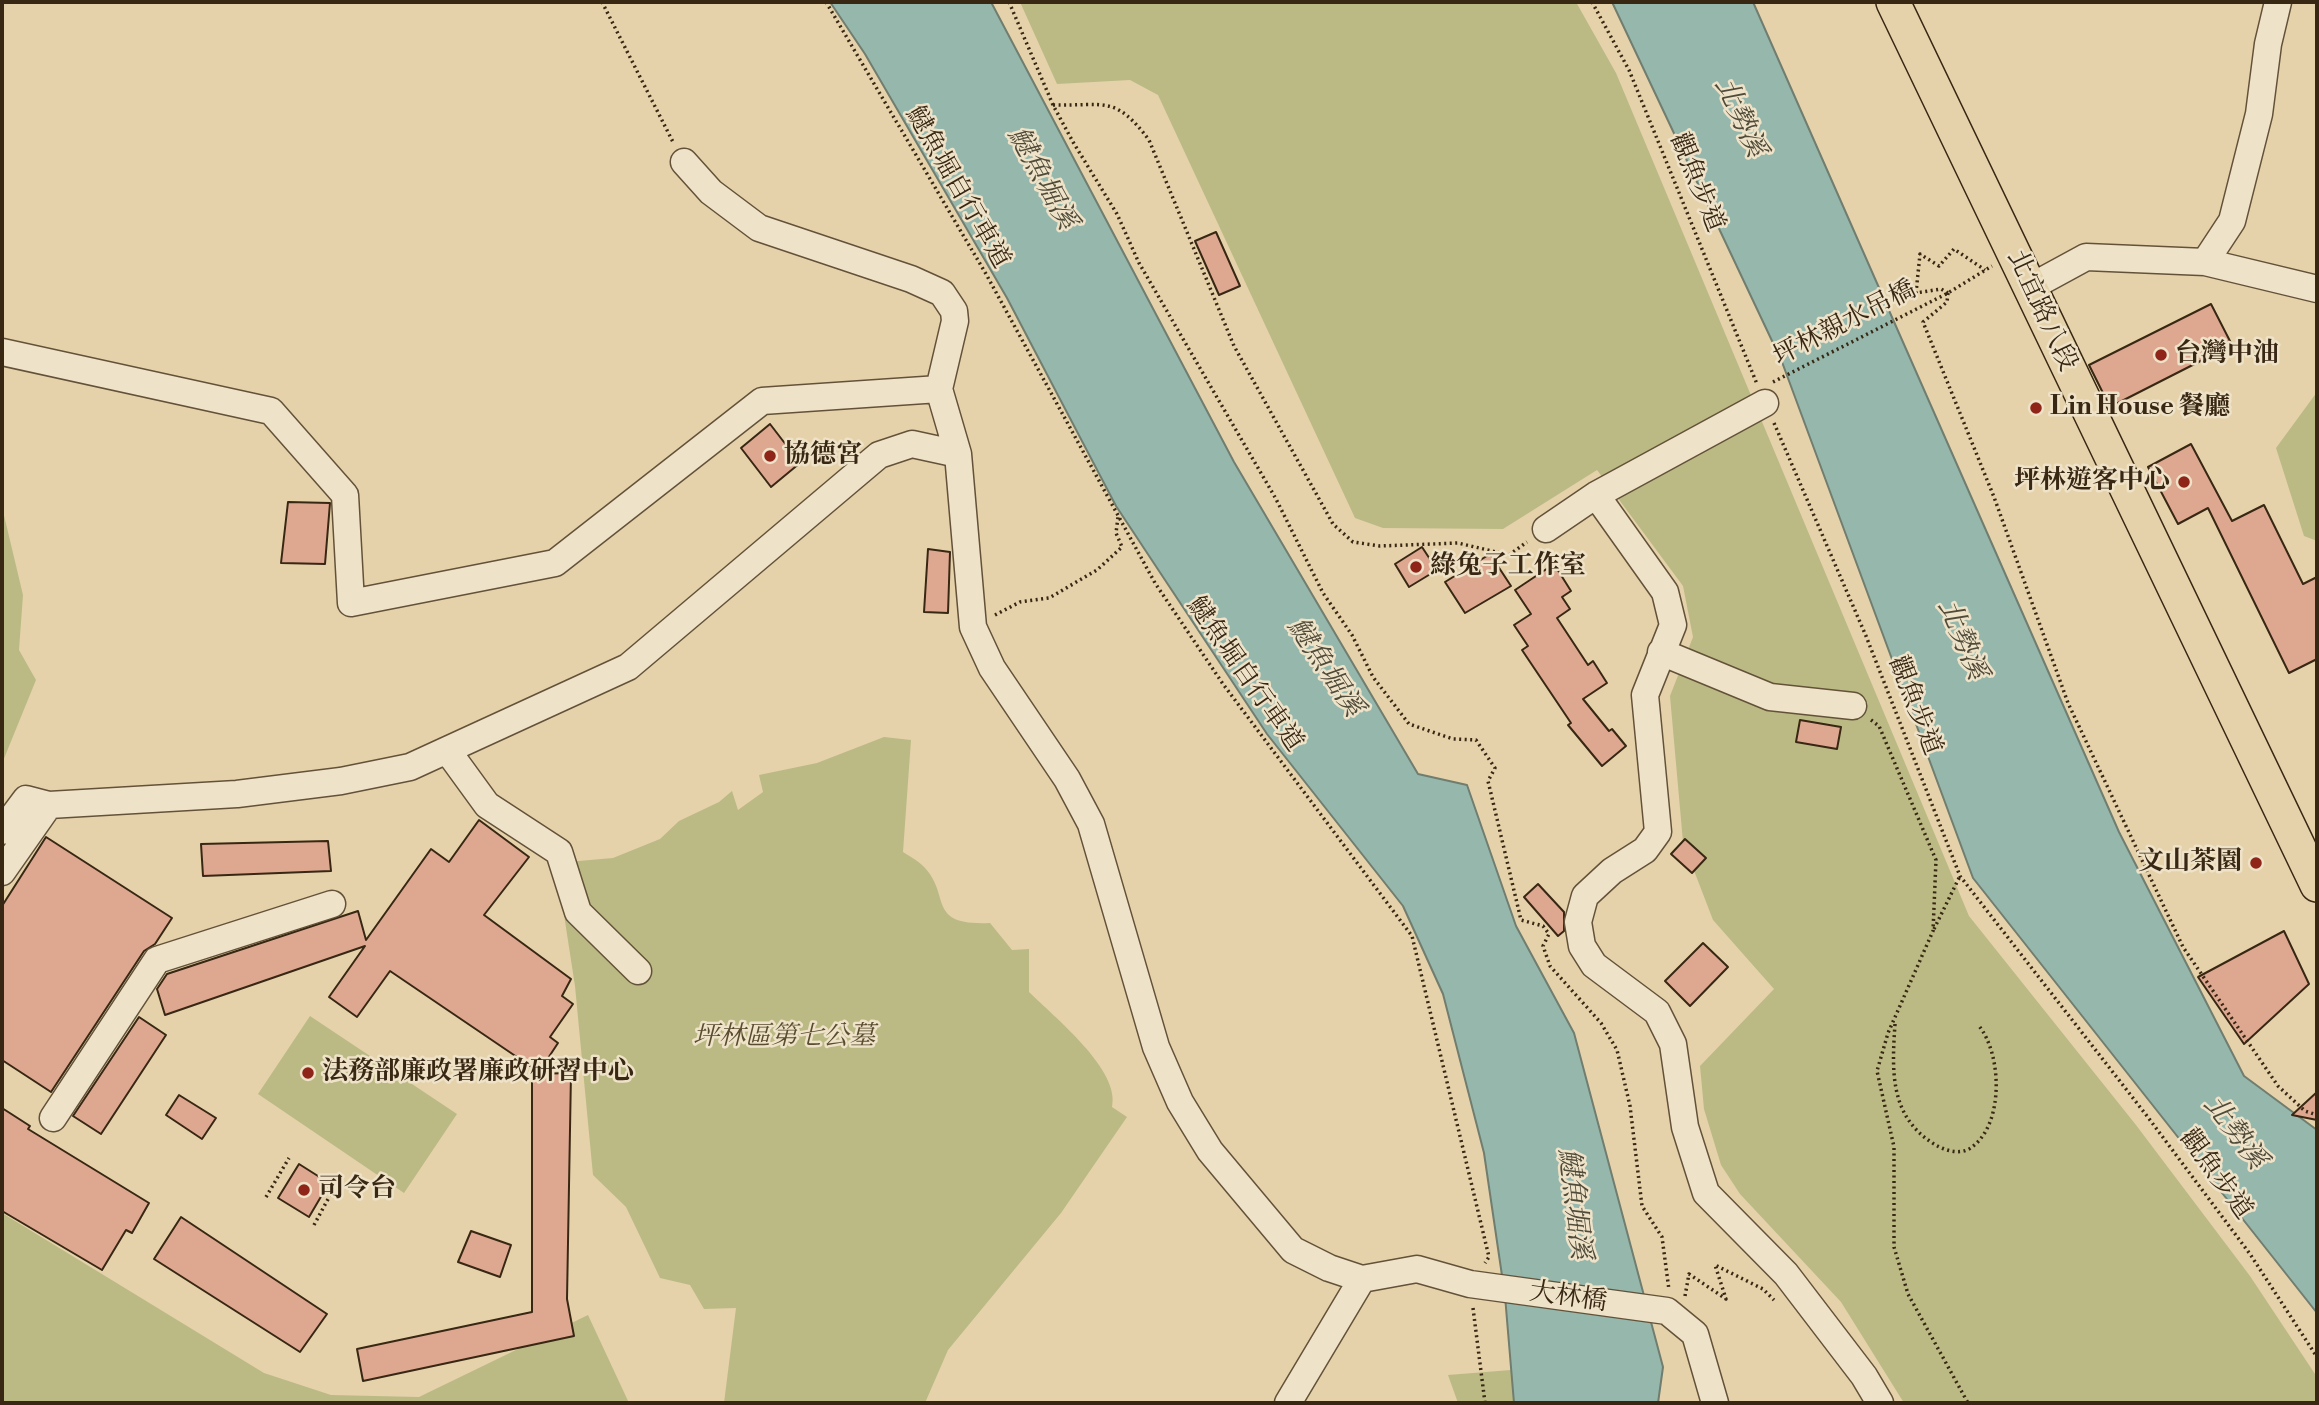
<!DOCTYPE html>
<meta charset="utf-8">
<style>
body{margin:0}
#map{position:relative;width:2319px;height:1405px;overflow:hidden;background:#e5d2aa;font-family:"Libre Bodoni",serif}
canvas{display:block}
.frame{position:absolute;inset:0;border:4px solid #382713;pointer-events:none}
</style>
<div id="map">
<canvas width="2319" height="1405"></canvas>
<div class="frame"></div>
</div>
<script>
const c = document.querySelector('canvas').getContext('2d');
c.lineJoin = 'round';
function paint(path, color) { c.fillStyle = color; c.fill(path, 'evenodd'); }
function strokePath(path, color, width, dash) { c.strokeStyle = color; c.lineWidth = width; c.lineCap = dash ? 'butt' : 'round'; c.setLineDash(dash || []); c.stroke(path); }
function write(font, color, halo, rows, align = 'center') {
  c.font = font + ' "Libre Bodoni","Noto Serif TC",serif'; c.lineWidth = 5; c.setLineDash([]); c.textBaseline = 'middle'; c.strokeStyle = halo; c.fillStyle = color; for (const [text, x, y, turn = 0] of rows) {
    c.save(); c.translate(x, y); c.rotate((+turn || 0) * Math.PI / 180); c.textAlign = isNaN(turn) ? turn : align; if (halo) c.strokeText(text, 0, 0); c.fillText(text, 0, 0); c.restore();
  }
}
paint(new Path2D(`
 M 1020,2 L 1576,2 L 1616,73 L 1969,916 L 2136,1125 L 2250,1276 L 2317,1377 L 2317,1403 L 1904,1403 L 1841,1302 L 1740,1194 L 1721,1165 L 1704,1109 L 1700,1066 L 1774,989 L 1713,920 L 1683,842 L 1670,696 L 1693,637 L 1683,586 L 1597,470 L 1503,529 L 1383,528 L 1355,518 L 1158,95 L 1130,80 L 1057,84 Z
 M 2317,392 L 2317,541 L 2304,536 L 2276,448 Z
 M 2,393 L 3,511 L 23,595 L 19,650 L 36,680 L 3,761 Z
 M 884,737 L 911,740 L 903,852 C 909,856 917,860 922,865 C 953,894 924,926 990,923 L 1012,950 L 1029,949 L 1029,992 C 1053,1016 1121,1070 1112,1107 L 1127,1117 L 1061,1213 L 948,1350 L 925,1403 L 724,1403 L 736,1308 L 704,1309 L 690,1285 L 660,1278 L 626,1207 L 593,1175 L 575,986 L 556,863 L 613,858 L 660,839 L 679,821 L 719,802 L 732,791 L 738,810 L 763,792 L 759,775 L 817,763 Z
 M 310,1016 L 457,1114 L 404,1193 L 258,1094 Z
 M 2,1213 L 264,1373 L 331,1395 L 419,1397 L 588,1315 L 629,1403 L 2,1403 Z
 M 1511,1370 L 1514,1403 L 1458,1403 L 1448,1375 Z`), '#bbba84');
const water = new Path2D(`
 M 830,2 L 991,2 L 1234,462 L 1418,774 L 1467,785 L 1516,926 L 1574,1033 L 1663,1367 L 1658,1403 L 1514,1403 L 1505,1296 L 1484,1153 L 1443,994 L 1403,906 L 1267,734 L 1116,506 L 1007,298 L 865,54 Z
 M 1612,2 L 1753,2 L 2119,832 L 2244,1076 L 2317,1130 L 2317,1313 L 1973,878 L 1782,362 Z`);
paint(water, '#96b7ac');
strokePath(water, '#707d6f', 2);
const building = new Path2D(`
 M 1216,232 L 1240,286 L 1219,295 L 1195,241 Z
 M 2211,304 L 2232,345 L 2110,407 L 2089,365 Z
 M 770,424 L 800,463 L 771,487 L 741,448 Z
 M 2191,444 L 2232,521 L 2264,505 L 2303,584 L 2317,577 L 2317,659 L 2289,673 L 2208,508 L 2178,524 L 2148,467 Z
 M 288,502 L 330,503 L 325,564 L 281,563 Z
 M 1422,547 L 1437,570 L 1409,587 L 1395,564 Z
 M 928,549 L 950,552 L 948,613 L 924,612 Z
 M 1490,554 L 1511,586 L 1465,613 L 1445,582 Z
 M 1554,564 L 1571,591 L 1562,597 L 1570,609 L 1557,618 L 1588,665 L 1593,661 L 1607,683 L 1583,699 L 1609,731 L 1612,729 L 1626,746 L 1602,766 L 1568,725 L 1571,723 L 1522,650 L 1528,646 L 1514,625 L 1531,614 L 1515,590 Z
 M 1800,720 L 1841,727 L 1837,749 L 1796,742 Z
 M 479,820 L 529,857 L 484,915 L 571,979 L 562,996 L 573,1004 L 550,1037 L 558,1043 L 539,1072 L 390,971 L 357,1017 L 329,997 L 365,946 L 165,1015 L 157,989 L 167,974 L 358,911 L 366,940 L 431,849 L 449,862 Z
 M 46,837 L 172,918 L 155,944 L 144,951 L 51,1092 L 2,1060 L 2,906 Z
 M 1685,839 L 1706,858 L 1692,873 L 1671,854 Z
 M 328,841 L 331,871 L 203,876 L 201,844 Z
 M 1538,884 L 1564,912 L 1564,931 L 1558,936 L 1524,897 Z
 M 2284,931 L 2309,984 L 2244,1044 L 2198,977 Z
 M 1703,943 L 1728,967 L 1690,1006 L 1665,981 Z
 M 139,1017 L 166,1035 L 101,1134 L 73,1116 Z
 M 571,1073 L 567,1299 L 574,1336 L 363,1381 L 357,1349 L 532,1312 L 532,1074 Z
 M 2317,1092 L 2317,1120 L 2292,1115 Z
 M 179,1095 L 216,1118 L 202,1139 L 166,1115 Z
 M 2,1108 L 30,1126 L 28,1129 L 149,1203 L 132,1233 L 126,1230 L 102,1270 L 2,1211 Z
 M 299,1164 L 329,1183 L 309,1217 L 278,1198 Z
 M 181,1217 L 327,1314 L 300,1352 L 154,1259 Z
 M 471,1231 L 511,1245 L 500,1277 L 458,1262 Z`);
paint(building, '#dea790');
strokePath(building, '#382713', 2);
const minor = new Path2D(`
 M 684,162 L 711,192 L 759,228 L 911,279 L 942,293 L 954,311 L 955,321 L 939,389 L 958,454 L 973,627 L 992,668 L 1067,779 L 1091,824 L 1156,1047 L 1180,1102 L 1210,1151 L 1293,1250 L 1329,1268 L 1362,1279 L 1417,1269 L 1470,1284 L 1667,1311 L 1695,1334 L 1715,1403
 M 2205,262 L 2232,221 L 2259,114 L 2268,44 L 2278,2
 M 2029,288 L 2086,257 L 2205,262 L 2317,289
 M 2,352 L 271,411 L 345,495 L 351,603 L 555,563 L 762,401 L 939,389
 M 1596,495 L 1665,592 L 1673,625 L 1645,695 L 1658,832 L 1645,850 L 1612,871 L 1585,896 L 1578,922 L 1582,946 L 1594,965 L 1657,1012 L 1673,1044 L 1685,1127 L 1706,1193 L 1786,1274 L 1864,1376 L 1880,1403
 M 1546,529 L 1596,495 L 1765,403
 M 1661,652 L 1770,697 L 1853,706
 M 447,750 L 487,805 L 559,852 L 578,912 L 638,971
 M 2,831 L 26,799 L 49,805
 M 2,872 L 49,805 L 237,794 L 341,781 L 410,767 L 628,667 L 879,455 L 912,444 L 958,454
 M 53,1118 L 157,960 L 332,904
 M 1288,1403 L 1362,1279`);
const major = new Path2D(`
 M 1893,2 L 2317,885`);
strokePath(minor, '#635239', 29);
strokePath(major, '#382713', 36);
strokePath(new Path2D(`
 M 602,2 L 673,142
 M 826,2 L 986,274 L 1155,583 L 1223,684 L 1412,936 L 1489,1257 L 1485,1263
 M 1009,2 L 1053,105 L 1073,142 L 1117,214 L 1139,263 L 1276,499 L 1323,593 L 1352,635 L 1373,677 L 1409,724 L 1453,739 L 1476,740 L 1495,768 L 1488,781 L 1521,920 L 1543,926 L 1549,934 L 1543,946 L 1550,966 L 1601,1023 L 1617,1050 L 1630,1106 L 1642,1206 L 1662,1237 L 1669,1290
 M 1592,2 L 1629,70 L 1757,384
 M 1053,105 C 1106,106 1115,95 1149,140 L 1234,346 L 1333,524 L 1353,542 L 1380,546 L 1458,543 L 1509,555 L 1527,542
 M 1948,293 L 1947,302 L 1923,322 L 1994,497 L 2068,703 L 2183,947 L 2278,1086 L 2305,1111 L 2317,1115
 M 1948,293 L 1941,289 L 1916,293 L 1920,254 L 1939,266 L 1954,249 L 1985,270
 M 1773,382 L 1948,293 L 1992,266
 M 1774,423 L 1866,636 L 1960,876 L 2147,1116 L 2250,1254 L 2317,1357
 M 995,615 L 1020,602 L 1049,598 L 1097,570 L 1122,547 L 1116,533 L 1118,517
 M 1871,720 L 1879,726 L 1936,860 L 1933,931 L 1888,1033 L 1877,1071 L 1894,1147 L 1894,1247 L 1908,1294 L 1968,1403
 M 1934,929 L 1960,876
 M 1895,1024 C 1892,1070 1889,1116 1934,1144 C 1944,1150 1958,1155 1969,1149 C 2005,1127 2002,1054 1979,1026
 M 266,1197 L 289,1158
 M 314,1225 L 334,1188
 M 1685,1296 L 1689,1274 L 1726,1299 L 1715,1265 L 1763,1289 L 1774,1300
 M 1473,1308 L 1485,1403`), '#382713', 3.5, [2, 3.5]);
strokePath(minor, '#eee2c8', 26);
strokePath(major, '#e5d2aa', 33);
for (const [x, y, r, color] of [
 [2161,355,7,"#8f2418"],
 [2036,408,7,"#8f2418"],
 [770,456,7,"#8f2418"],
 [2184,482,7,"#8f2418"],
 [1416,567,7,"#8f2418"],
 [2256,863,7,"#8f2418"],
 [308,1073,7,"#8f2418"],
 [304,1190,7,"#8f2418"]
]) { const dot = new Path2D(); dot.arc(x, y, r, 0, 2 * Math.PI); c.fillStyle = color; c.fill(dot); strokePath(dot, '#eee2c8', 2.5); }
write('26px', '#382713', '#eee2c8', [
 ["觀魚步道",1696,183,68],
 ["𩻸魚堀自行車道",957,188,60],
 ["北宜路八段",2041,311,65],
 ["坪林親水吊橋",1845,324,-27],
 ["𩻸魚堀自行車道",1244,675,55],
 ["觀魚步道",1914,706,69],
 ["觀魚步道",2215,1175,54],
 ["大林橋",1568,1298,8]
]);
write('bold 26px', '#382713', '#eee2c8', [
 ["台灣中油",2175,355],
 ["Lin House 餐廳",2050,408],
 ["協德宮",784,456],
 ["坪林遊客中心",2170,482,"right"],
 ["綠兔子工作室",1430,567],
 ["文山茶園",2242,863,"right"],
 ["法務部廉政署廉政研習中心",322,1073],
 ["司令台",318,1190]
], 'left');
write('italic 26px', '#594c2f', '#eee2c8', [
 ["坪林區第七公墓",784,1038]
]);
write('italic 28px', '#504b39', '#eee2c8', [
 ["北勢溪",1739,118,65],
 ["𩻸魚堀溪",1041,179,61],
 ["北勢溪",1961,640,67],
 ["𩻸魚堀溪",1324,668,56],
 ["北勢溪",2234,1133,53],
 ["𩻸魚堀溪",1573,1204,83]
]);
</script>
